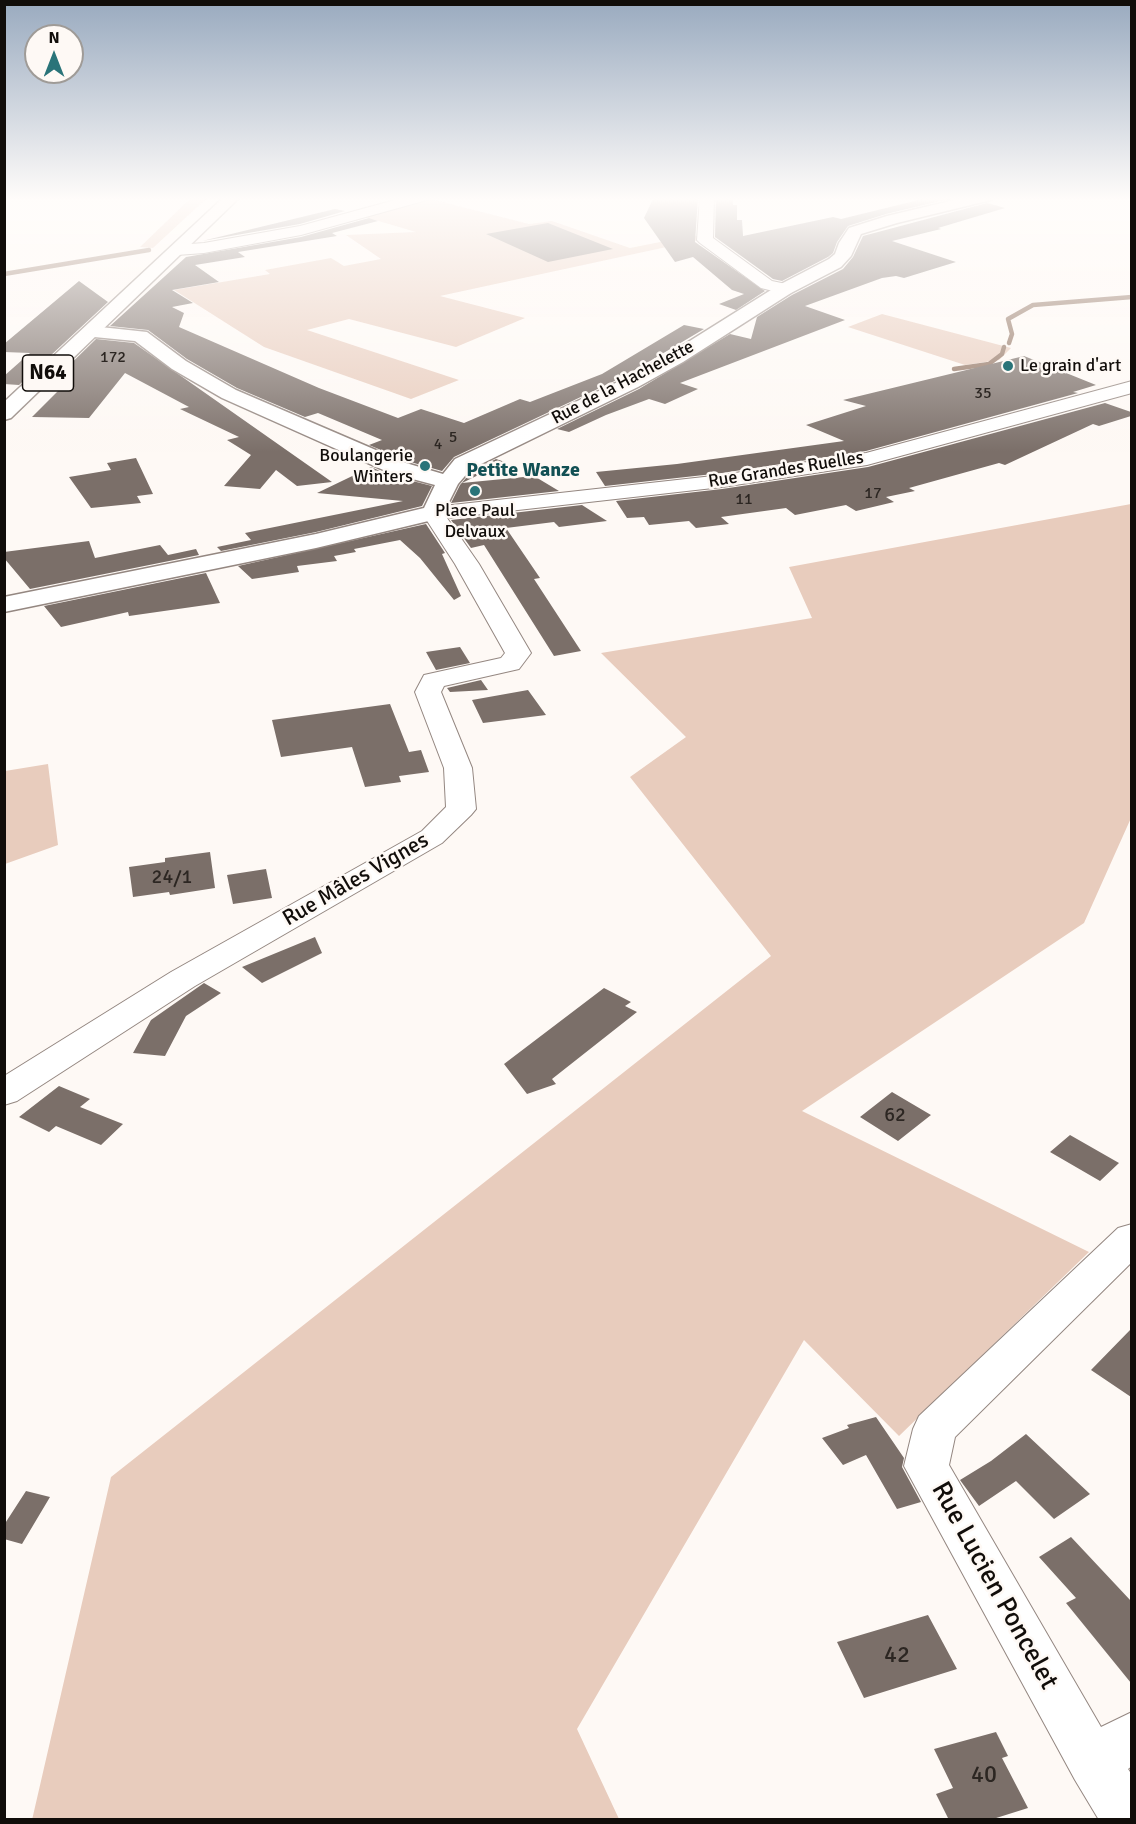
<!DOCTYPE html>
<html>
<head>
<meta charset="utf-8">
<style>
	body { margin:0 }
	#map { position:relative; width:1136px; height:1824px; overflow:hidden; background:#fef9f5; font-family:Signika,sans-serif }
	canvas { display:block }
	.frame { position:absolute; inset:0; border:6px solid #110d0a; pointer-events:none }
	.north { position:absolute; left:24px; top:24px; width:60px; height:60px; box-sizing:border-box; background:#fef9f5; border:2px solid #9f9b97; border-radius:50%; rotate:0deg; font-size:16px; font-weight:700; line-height:24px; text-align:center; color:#110d0a }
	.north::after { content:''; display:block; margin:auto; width:21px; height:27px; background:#2a7479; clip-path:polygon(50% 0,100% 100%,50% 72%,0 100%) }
</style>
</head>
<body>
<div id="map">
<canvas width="1136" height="1824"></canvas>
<div class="frame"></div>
<div class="north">N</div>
</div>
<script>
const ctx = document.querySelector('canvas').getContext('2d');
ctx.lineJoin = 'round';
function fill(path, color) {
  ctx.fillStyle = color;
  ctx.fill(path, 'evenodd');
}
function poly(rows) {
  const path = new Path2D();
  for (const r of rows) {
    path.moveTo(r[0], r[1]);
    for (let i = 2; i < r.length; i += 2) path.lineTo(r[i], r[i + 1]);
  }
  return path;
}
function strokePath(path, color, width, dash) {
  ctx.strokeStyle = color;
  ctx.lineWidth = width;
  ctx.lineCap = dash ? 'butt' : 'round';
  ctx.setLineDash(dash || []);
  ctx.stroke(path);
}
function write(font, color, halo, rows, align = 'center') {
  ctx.font = font + ' Signika,sans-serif';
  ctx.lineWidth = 5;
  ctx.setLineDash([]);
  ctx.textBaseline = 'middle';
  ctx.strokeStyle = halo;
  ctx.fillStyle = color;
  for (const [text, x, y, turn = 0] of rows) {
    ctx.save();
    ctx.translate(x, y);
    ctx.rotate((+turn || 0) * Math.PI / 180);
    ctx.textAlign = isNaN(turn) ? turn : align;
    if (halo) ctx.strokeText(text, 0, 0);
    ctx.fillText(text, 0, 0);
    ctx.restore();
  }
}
fill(poly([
	[192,197,208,197,153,248,140,247],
	[430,199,529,224,552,221,630,248,695,235,699,240,440,296,525,318,456,347,349,319,307,330,459,380,411,399,264,347,174,290,270,274,265,270,331,258,344,266,381,259,346,235,416,232,365,217],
	[882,314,1011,348,999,360,965,365,848,327],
	[1131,504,1131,818,1084,923,802,1111,1089,1252,899,1436,804,1340,577,1729,619,1819,32,1820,111,1477,771,956,630,777,686,737,601,653,812,618,789,567],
	[48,764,58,845,5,864,5,771]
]), '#e8ccbd');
strokePath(poly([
	[4,274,149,250],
	[1009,343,1012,334,1008,319,1033,305,1132,297],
	[954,369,989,364,1002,354,1004,347]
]), '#8e705e', 4.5);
fill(poly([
	[654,197,698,197,695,242,765,291,736,310,719,304,744,294,732,290,693,257,675,262,644,218],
	[716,197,733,197,733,205,737,205,737,220,742,220,743,236,833,217,841,219,931,197,957,197,886,214,848,226,837,242,833,253,828,257,782,281,773,279,715,237],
	[987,203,1005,208,938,228,941,229,892,241,956,262,904,278,896,276,882,278,805,306,845,320,680,383,698,389,665,404,649,399,606,415,569,432,557,429,639,389,730,334,751,339,757,317,792,295,843,269,853,257,863,236],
	[335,209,345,211,300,224,202,241],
	[369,218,378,221,332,233,337,236,238,252,245,257,195,265,219,282,172,290,193,303,172,307,184,313,179,327,319,388,398,418,421,409,464,423,520,399,530,402,602,374,684,325,704,329,623,377,454,457,442,471,407,461,369,445,382,440,318,413,305,417,237,388,187,359,148,330,110,326,186,257,301,237],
	[548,223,613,249,548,262,486,234],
	[79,281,108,302,19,385,4,384,4,376,30,353,4,352,4,344],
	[96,339,134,343,332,482,297,486,276,470,260,489,224,486,251,455,227,440,239,437,180,409,189,407,125,373,89,418,32,417,62,387,47,387],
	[1024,356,1096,385,1073,392,1078,393,866,451,722,473,605,486,596,472,677,464,844,441,806,425,866,406,843,400],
	[1105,403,1131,412,1131,416,1099,426,1093,424,1005,465,999,463,909,488,915,491,886,497,894,502,856,511,846,505,795,515,786,508,721,517,729,524,696,528,689,521,649,525,644,517,627,518,616,501,722,489,868,467],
	[136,458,153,494,137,496,141,503,91,508,69,477,111,470,107,463],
	[496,459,505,462,462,483,534,476,559,491,451,503,460,485,472,471],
	[371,467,389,475,432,486,422,506,316,532,221,551,217,547,251,540,245,533,403,501,317,493],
	[582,505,607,521,559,527,554,522,506,528,540,578,534,579,581,651,554,656,484,545,471,548,451,520],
	[426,524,445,553,442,554,461,596,454,600,420,558,400,540,354,549,356,552,334,556,337,561,297,566,299,572,252,579,238,566],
	[89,541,95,558,160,545,168,555,196,549,199,555,30,589,4,558,4,552],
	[206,573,220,603,129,616,128,612,61,627,44,606],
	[460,647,470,663,436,670,426,652],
	[481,680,488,690,450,692,447,688],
	[528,690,546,715,483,723,472,700],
	[390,704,409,752,421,750,429,772,399,776,401,782,365,787,352,747,281,757,272,720],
	[210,852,215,888,170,895,169,892,133,897,129,867,165,862,165,858],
	[266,869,272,898,233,904,227,875],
	[315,937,322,953,262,983,242,967],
	[204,983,221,993,186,1016,165,1056,133,1053,151,1020],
	[604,988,631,1002,625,1006,637,1012,552,1079,556,1084,527,1094,504,1064],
	[59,1086,90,1099,80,1107,123,1124,101,1145,56,1126,49,1132,19,1117],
	[892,1092,931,1115,898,1141,860,1117],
	[1070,1135,1119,1163,1100,1181,1050,1152],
	[1131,1329,1131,1397,1091,1370],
	[876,1417,904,1458,902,1467,921,1502,897,1509,866,1455,843,1465,822,1438,849,1428,847,1425],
	[1026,1434,1090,1494,1054,1519,1016,1481,979,1506,960,1480,991,1461],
	[26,1491,50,1497,22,1544,4,1539,4,1525],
	[1071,1537,1131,1601,1131,1683,1066,1603,1076,1598,1039,1557],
	[928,1615,957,1669,864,1698,837,1642],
	[996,1732,1008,1756,1002,1758,1028,1808,993,1819,949,1820,936,1794,953,1788,934,1749]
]), '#7b6f69');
const street = poly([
	[406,197,429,197,427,200,301,235,204,253,177,255,169,250,177,245,204,243,300,226,406,197],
	[700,197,714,197,713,238,772,281,791,285,793,289,791,293,785,294,761,288,700,243,697,240,700,197],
	[1132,381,1132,393,867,465,722,487,447,518,479,564,531,653,519,669,444,686,441,692,472,768,476,809,471,815,442,843,195,986,17,1101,4,1105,4,1076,171,972,422,831,446,807,444,768,415,692,424,675,501,658,505,653,455,564,422,513,425,508,722,475,866,453,1132,381],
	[1132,1224,1132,1262,955,1437,949,1465,1101,1727,1132,1712,1132,1766,1128,1769,1132,1775,1132,1820,1099,1820,1075,1780,904,1466,913,1429,919,1416,1118,1228,1132,1224]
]);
const secondary = poly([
	[967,197,993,197,991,200,897,223,861,234,851,256,841,267,791,293,683,362,638,387,471,469,458,484,441,518,316,548,4,612,4,597,316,534,424,508,435,485,390,473,222,398,172,369,135,341,84,336,82,332,84,328,91,326,147,332,186,361,236,390,406,463,443,474,455,459,624,379,669,354,779,285,829,259,835,254,839,243,849,228,887,216,967,197]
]);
const primary = poly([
	[224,197,240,197,11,418,4,420,4,402,224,197]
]);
strokePath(street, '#948781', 2);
strokePath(secondary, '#948781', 3);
strokePath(primary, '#948781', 3);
fill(street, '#fff');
fill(secondary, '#fff');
fill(primary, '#fff');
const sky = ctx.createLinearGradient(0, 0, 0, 452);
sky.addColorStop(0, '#99aabf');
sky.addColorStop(0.44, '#fffcfa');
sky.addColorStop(1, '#fffcfa00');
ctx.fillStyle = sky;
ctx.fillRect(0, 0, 1136, 452);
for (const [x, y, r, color] of [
	[1008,366,6,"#2a7479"],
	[425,466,6,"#2a7479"],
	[475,491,6,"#2a7479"]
]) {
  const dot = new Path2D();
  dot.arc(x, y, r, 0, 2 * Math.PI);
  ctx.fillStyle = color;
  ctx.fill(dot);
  strokePath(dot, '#fef9f5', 2);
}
write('16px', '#2c2622', null, [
	["172",113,358],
	["35",983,394],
	["5",453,438],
	["4",438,445],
	["17",873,494],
	["11",744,500]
]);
write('18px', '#110d0a', '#fef9f5', [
	["Le grain d'art",1020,366],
	["Boulangerie",413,456,"right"],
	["Winters",413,477,"right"],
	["Place Paul",475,511,"center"],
	["Delvaux",475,532,"center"]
], 'left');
write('18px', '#110d0a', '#fef9f5', [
	["Rue de la Hachelette",623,383,-28],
	["Rue Grandes Ruelles",786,470,-9]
]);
write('bold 20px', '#125054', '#fef9f5', [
	["Petite Wanze",523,471]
]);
write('20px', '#2c2622', null, [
	["24/1",172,878],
	["62",895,1116]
]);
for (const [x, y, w] of [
	[48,373,51]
]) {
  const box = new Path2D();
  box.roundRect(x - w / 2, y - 18, w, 36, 4.5);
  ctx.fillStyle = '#fef9f5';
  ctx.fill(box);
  strokePath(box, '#110d0a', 1.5);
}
write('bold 21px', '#110d0a', null, [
	["N64",48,373]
]);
write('22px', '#110d0a', '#fef9f5', [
	["Rue Mâles Vignes",356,880,-30]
]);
write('24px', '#2c2622', null, [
	["42",897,1656],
	["40",984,1776]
]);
write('27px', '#110d0a', '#fef9f5', [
	["Rue Lucien Poncelet",994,1586,61]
]);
</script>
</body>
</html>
